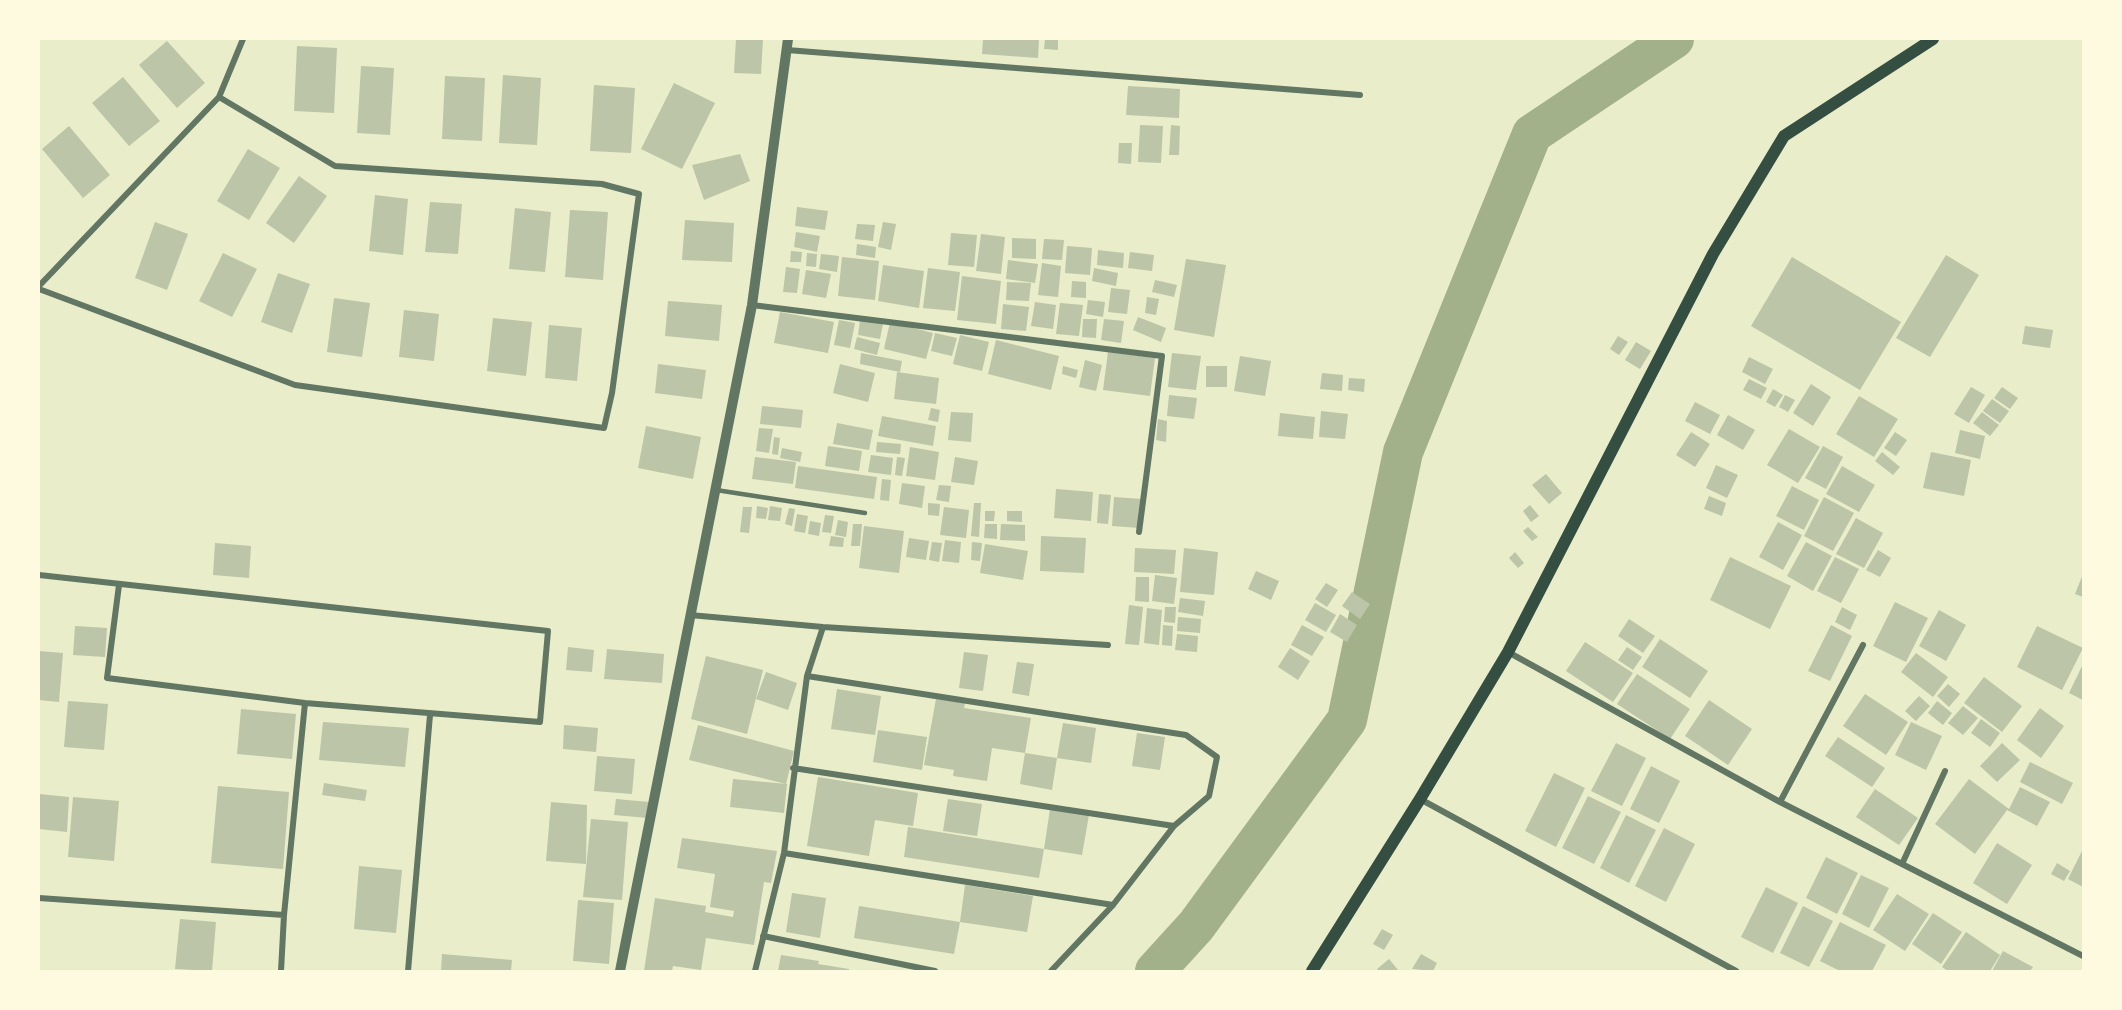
<!DOCTYPE html>
<html>
<head>
<meta charset="utf-8">
<style>
	body { margin:0 }
	#map { position:relative; width:2122px; height:1010px; overflow:hidden; background:#e9edc9; font-family:Jost,sans-serif }
	canvas { display:block }
	.frame { position:absolute; inset:0; border:40px solid #fefae0; pointer-events:none }
</style>
</head>
<body>
<div id="map">
<canvas width="2122" height="1010"></canvas>
<div class="frame"></div>
</div>
<script>
const ctx = document.querySelector('canvas').getContext('2d');
ctx.lineJoin = 'round';
function poly(rows) {
  const path = new Path2D();
  for (const r of rows) {
    path.moveTo(r[0], r[1]);
    for (let i = 2; i < r.length; i += 2) path.lineTo(r[i], r[i + 1]);
  }
  return path;
}
function strokePath(path, color, width, dash) {
  ctx.strokeStyle = color;
  ctx.lineWidth = width;
  ctx.lineCap = dash ? 'butt' : 'round';
  ctx.setLineDash(dash || []);
  ctx.stroke(path);
}
function fill(path, color) {
  ctx.fillStyle = color;
  ctx.fill(path, 'evenodd');
}
strokePath(poly([
	[1155,971,1196,926,1347,720,1403,452,1532,134,1674,39]
]), '#a3b18a', 40);
fill(poly([
	[736,39,763,39,761,74,734,73],
	[983,39,1039,39,1038,58,982,54],
	[1045,39,1058,39,1058,50,1044,49],
	[167,41,205,83,177,108,139,65],
	[297,46,337,48,334,113,294,111],
	[361,66,394,68,390,135,357,133],
	[503,75,541,78,537,145,499,143],
	[445,76,485,78,482,141,442,139],
	[123,77,160,121,129,146,92,103],
	[674,83,715,103,682,169,641,149],
	[594,85,635,88,631,153,590,151],
	[1128,86,1180,89,1179,118,1126,115],
	[1140,125,1163,126,1161,163,1138,162],
	[1171,125,1180,126,1179,155,1169,155],
	[69,126,110,175,83,198,42,149],
	[1119,143,1132,143,1131,164,1118,163],
	[248,149,280,168,249,220,217,201],
	[740,154,750,181,704,200,692,165],
	[299,176,327,196,294,243,266,223],
	[375,195,408,199,403,255,369,251],
	[430,202,462,204,458,254,425,252],
	[797,207,828,211,825,230,795,226],
	[515,208,551,212,545,272,509,269],
	[570,210,608,212,603,280,565,277],
	[685,220,734,223,732,262,682,260],
	[155,222,188,234,167,290,135,278],
	[883,222,896,224,891,250,878,247],
	[857,224,875,225,873,241,855,239],
	[796,232,820,236,817,252,794,247],
	[951,233,977,235,974,267,948,265],
	[981,234,1005,237,1001,274,976,271],
	[1012,238,1036,239,1036,259,1012,258],
	[1044,239,1064,240,1062,260,1042,259],
	[857,244,876,247,875,258,856,255],
	[1067,246,1092,248,1090,275,1065,273],
	[1098,250,1124,253,1123,268,1097,265],
	[791,251,802,252,801,262,790,262],
	[1130,252,1154,255,1152,271,1128,268],
	[223,253,257,269,232,317,199,301],
	[807,253,817,254,816,267,806,266],
	[821,254,839,256,837,272,819,269],
	[1946,255,1979,275,1930,357,1896,338],
	[842,257,879,261,875,300,838,296],
	[1792,257,1901,322,1860,390,1751,326],
	[1186,259,1226,265,1214,337,1174,330],
	[1008,260,1038,264,1035,283,1006,279],
	[1042,263,1061,266,1058,297,1038,295],
	[883,265,924,271,919,308,878,301],
	[786,267,800,269,797,293,783,292],
	[928,268,960,272,955,311,923,308],
	[1094,268,1118,273,1116,286,1092,281],
	[806,270,831,274,826,298,802,294],
	[278,273,310,284,292,333,261,322],
	[962,276,1001,281,996,324,957,320],
	[1155,280,1177,285,1174,297,1152,292],
	[1072,281,1086,282,1086,298,1071,297],
	[1007,282,1031,283,1029,301,1006,300],
	[1111,288,1130,290,1127,314,1108,312],
	[1147,297,1159,299,1156,315,1145,313],
	[334,298,370,303,362,357,327,352],
	[1088,300,1105,302,1103,317,1086,314],
	[668,301,722,305,719,341,665,336],
	[1035,302,1056,305,1053,329,1031,326],
	[1060,303,1083,305,1079,336,1056,334],
	[1003,304,1029,307,1026,331,1001,329],
	[404,310,439,314,434,361,399,357],
	[780,312,834,322,828,353,774,343],
	[1138,317,1166,328,1161,342,1133,330],
	[493,318,532,322,526,376,487,371],
	[1083,319,1097,319,1096,338,1082,337],
	[1104,319,1124,321,1121,343,1101,340],
	[839,320,855,323,850,348,834,345],
	[860,320,883,324,880,339,858,335],
	[890,322,933,333,926,359,884,349],
	[549,325,582,328,577,381,545,378],
	[2025,326,2053,330,2050,348,2022,344],
	[935,333,957,338,952,356,931,351],
	[960,335,989,342,982,371,953,364],
	[1618,336,1628,342,1619,355,1610,349],
	[857,337,880,343,877,355,854,349],
	[996,340,1059,356,1051,390,988,374],
	[1636,342,1651,351,1640,369,1625,360],
	[1108,352,1155,358,1150,396,1103,390],
	[861,353,902,361,900,372,860,364],
	[1172,353,1201,356,1196,390,1168,387],
	[1240,356,1271,361,1265,396,1234,391],
	[1749,357,1773,369,1765,384,1742,372],
	[1085,360,1102,365,1096,391,1079,387],
	[658,364,706,370,702,399,655,393],
	[840,364,875,373,868,402,833,393],
	[1063,366,1078,370,1076,378,1062,374],
	[1206,366,1227,366,1227,387,1206,387],
	[897,372,939,378,936,404,894,399],
	[1322,373,1343,375,1342,391,1320,389],
	[1349,378,1365,379,1364,392,1348,390],
	[1749,379,1767,388,1761,399,1743,390],
	[1811,384,1831,397,1813,426,1793,413],
	[1971,387,1985,395,1969,423,1954,414],
	[2002,387,2018,398,2010,409,1994,398],
	[1773,389,1783,395,1775,407,1766,402],
	[1169,395,1197,398,1194,419,1167,416],
	[1785,395,1795,400,1788,412,1779,407],
	[1859,396,1898,419,1874,457,1836,434],
	[1992,399,2009,411,2000,423,1983,411],
	[1695,402,1720,415,1710,434,1685,421],
	[762,406,803,410,801,428,760,424],
	[931,408,940,410,938,422,928,420],
	[1321,411,1348,414,1345,439,1319,437],
	[951,412,973,413,971,442,948,440],
	[1982,412,1999,425,1990,436,1973,423],
	[1280,413,1315,417,1313,439,1278,436],
	[1728,415,1755,430,1743,450,1717,435],
	[882,416,936,426,933,446,878,436],
	[1158,419,1167,421,1166,442,1156,440],
	[837,423,873,430,869,450,833,444],
	[646,426,701,437,693,479,638,468],
	[759,428,773,429,769,453,756,451],
	[1789,429,1820,447,1798,483,1767,465],
	[1960,430,1985,436,1980,459,1955,453],
	[1691,432,1710,444,1695,467,1676,455],
	[1895,432,1907,440,1896,456,1884,448],
	[774,437,780,438,778,455,772,454],
	[877,442,901,444,900,454,876,452],
	[828,446,862,451,859,471,825,466],
	[1823,446,1843,457,1826,489,1805,478],
	[910,447,939,452,935,480,906,476],
	[782,448,802,452,800,462,780,458],
	[1882,452,1900,467,1893,475,1875,461],
	[1931,452,1971,460,1964,496,1923,488],
	[871,455,893,458,891,475,868,472],
	[755,457,796,462,793,484,752,479],
	[897,457,905,458,902,476,895,475],
	[955,457,978,461,974,485,951,482],
	[1716,465,1738,475,1727,498,1706,488],
	[798,466,877,477,874,499,795,488],
	[1842,466,1875,485,1859,512,1826,494],
	[1546,474,1562,493,1549,504,1532,485],
	[882,479,891,480,889,501,880,500],
	[902,483,925,486,922,508,899,504],
	[939,485,951,486,949,502,936,500],
	[1792,486,1819,500,1804,530,1776,516],
	[1056,489,1093,492,1091,521,1054,518],
	[1099,494,1111,495,1108,524,1097,523],
	[1709,496,1726,503,1722,516,1704,509],
	[1114,497,1142,499,1140,528,1112,526],
	[1824,497,1854,513,1833,551,1804,536],
	[928,503,940,504,939,516,928,515],
	[974,503,981,503,979,537,971,536],
	[1530,505,1539,516,1531,522,1523,511],
	[757,506,768,508,766,519,756,518],
	[770,506,782,508,780,521,768,520],
	[743,507,752,507,749,533,740,532],
	[944,507,969,510,966,538,940,535],
	[789,508,795,509,792,526,785,524],
	[985,511,995,511,994,521,985,521],
	[1007,511,1022,511,1022,522,1007,521],
	[797,514,808,516,805,533,794,531],
	[825,515,834,516,831,533,822,532],
	[1856,518,1883,533,1864,568,1836,554],
	[838,520,848,522,846,537,835,535],
	[810,521,821,523,819,536,808,534],
	[1778,522,1802,535,1783,570,1759,557],
	[853,524,862,524,860,546,851,546],
	[985,524,997,524,997,539,984,538],
	[1001,524,1025,525,1025,541,1000,540],
	[864,526,904,531,899,573,859,568],
	[1528,527,1538,537,1532,541,1523,531],
	[831,536,844,538,843,547,829,546],
	[1041,536,1086,538,1084,573,1040,571],
	[909,538,929,541,926,560,906,557],
	[945,540,961,542,959,563,942,561],
	[932,542,942,543,939,562,929,560],
	[972,542,982,543,980,561,971,560],
	[1806,542,1832,556,1813,591,1787,576],
	[215,543,251,546,249,578,213,575],
	[985,544,1028,551,1023,580,980,573],
	[1135,548,1176,550,1174,574,1134,572],
	[1184,548,1218,552,1214,595,1180,592],
	[1878,550,1891,558,1880,577,1866,570],
	[1515,552,1524,563,1518,568,1509,558],
	[1730,557,1791,586,1770,629,1710,600],
	[1835,557,1859,569,1841,603,1817,591],
	[1256,571,1279,581,1271,600,1248,589],
	[2083,574,2083,597,2075,594],
	[1155,575,1177,578,1174,604,1152,601],
	[1136,577,1149,577,1149,602,1135,601],
	[1326,583,1338,590,1327,607,1315,599],
	[1352,592,1370,604,1360,619,1342,606],
	[1180,598,1205,601,1203,616,1178,612],
	[1895,602,1928,618,1906,662,1873,646],
	[1315,603,1336,615,1326,632,1305,620],
	[1129,605,1143,607,1139,645,1125,644],
	[1165,607,1176,607,1175,623,1164,622],
	[1842,607,1857,615,1850,630,1835,622],
	[1147,608,1162,610,1159,645,1144,643],
	[1939,610,1966,625,1946,661,1919,646],
	[1340,614,1357,625,1347,642,1330,632],
	[1178,617,1201,619,1200,633,1177,631],
	[1629,619,1655,636,1643,653,1618,636],
	[1163,625,1173,626,1172,646,1162,645],
	[1302,625,1324,637,1312,656,1291,645],
	[1831,625,1852,636,1830,681,1808,671],
	[75,626,107,628,105,657,73,655],
	[2037,626,2083,648,2062,690,2017,667],
	[1177,634,1198,636,1197,652,1175,650],
	[1660,639,1708,671,1690,698,1642,667],
	[1585,642,1633,673,1613,702,1566,671],
	[568,647,594,650,592,672,566,670],
	[1627,647,1642,657,1633,670,1618,660],
	[1290,648,1310,661,1298,680,1278,667],
	[607,649,664,654,662,683,604,679],
	[39,651,63,653,59,702,39,700],
	[964,652,988,655,983,691,959,688],
	[1916,653,1948,677,1933,697,1901,672],
	[706,656,763,670,747,734,691,719],
	[1017,662,1034,664,1029,696,1012,693],
	[2083,664,2083,700,2069,693],
	[766,672,797,683,788,710,756,699],
	[1637,674,1690,709,1670,739,1617,704],
	[1984,677,2022,706,2002,732,1964,703],
	[1948,684,1960,694,1949,707,1937,696],
	[837,689,881,696,875,735,831,729],
	[1865,694,1908,722,1886,755,1843,726],
	[1919,696,1930,706,1916,721,1905,711],
	[936,699,965,703,964,708,1031,718,1025,753,992,748,987,781,953,776,954,770,924,765],
	[1709,700,1752,729,1728,765,1685,736],
	[68,701,108,704,104,750,64,747],
	[1937,701,1952,713,1943,725,1928,713],
	[1963,706,1978,718,1963,735,1948,723],
	[2040,708,2064,726,2041,758,2017,740],
	[241,709,296,714,292,759,237,754],
	[1981,719,2000,733,1990,747,1971,733],
	[323,722,409,728,405,767,319,760],
	[1911,722,1942,736,1926,770,1895,755],
	[1063,723,1096,728,1091,763,1057,758],
	[564,725,598,728,596,752,563,749],
	[698,725,794,751,786,784,689,760],
	[878,730,927,737,922,770,873,762],
	[1137,733,1165,737,1160,770,1132,766],
	[1838,737,1885,768,1872,787,1825,756],
	[1616,743,1646,758,1622,806,1591,791],
	[2002,743,2020,760,1997,782,1980,766],
	[1025,753,1057,758,1052,790,1020,784],
	[597,756,635,759,632,794,594,791],
	[2030,762,2073,783,2062,804,2020,782],
	[1651,766,1680,781,1659,823,1630,809],
	[1554,773,1585,788,1556,847,1525,831],
	[818,777,918,793,913,826,875,820,869,856,807,846],
	[733,779,787,784,784,813,730,807],
	[1969,779,2009,809,2020,787,2050,802,2037,826,2007,810,1975,854,1935,824],
	[324,783,367,790,365,801,322,795],
	[218,786,289,792,283,869,211,863],
	[1875,789,1918,818,1899,845,1856,817],
	[39,794,69,797,67,832,39,829],
	[1588,796,1621,812,1594,864,1562,848],
	[73,797,119,801,114,861,68,857],
	[616,799,649,802,648,818,614,815],
	[948,799,982,804,977,836,943,831],
	[551,802,587,805,586,864,546,861],
	[1050,809,1089,815,1082,855,1044,849],
	[1626,815,1656,830,1629,883,1600,868],
	[591,819,628,822,622,900,583,897],
	[908,827,1044,849,1039,878,904,857],
	[1664,828,1695,844,1666,902,1635,886],
	[682,838,777,851,771,883,764,882,754,945,706,938,701,970,673,966,672,971,644,971,655,898,706,906,705,912,733,917,734,911,710,907,715,874,677,868],
	[1997,843,2032,865,2007,904,1973,883],
	[2083,849,2083,887,2068,879],
	[1826,857,1858,873,1837,914,1806,898],
	[2057,863,2070,871,2064,881,2051,874],
	[359,866,402,870,396,933,354,929],
	[1861,875,1889,888,1869,928,1842,914],
	[965,885,1033,896,1027,932,960,922],
	[1766,887,1798,903,1773,953,1741,937],
	[792,893,826,898,820,938,786,932],
	[1897,894,1929,914,1905,951,1873,930],
	[578,900,614,903,609,964,573,961],
	[859,906,960,922,954,954,854,938],
	[1803,906,1833,921,1809,967,1780,953],
	[1933,913,1962,932,1941,964,1912,944],
	[180,919,216,922,212,971,175,969],
	[1840,922,1886,945,1872,971,1840,971,1820,961],
	[1382,929,1393,935,1384,950,1373,944],
	[1966,932,2000,955,1990,971,1948,971,1942,967],
	[2003,951,2033,967,2030,971,1992,971],
	[442,954,512,960,511,971,441,971],
	[1421,954,1437,963,1433,971,1412,969],
	[781,955,819,961,818,964,849,969,849,971,778,971],
	[1389,959,1398,970,1379,971,1377,969]
]), '#bcc5a7');
strokePath(poly([
	[716,490,865,513]
]), '#617663', 4.5);
strokePath(poly([
	[787,50,1360,95],
	[39,286,219,97,243,39],
	[39,289,295,385,604,428,612,393,639,194,602,184,335,166,219,97],
	[752,305,1162,356,1139,532],
	[39,575,548,631,540,722,305,703,107,678,119,585],
	[690,615,823,627,1108,645],
	[1508,652,1780,802,2083,956],
	[807,676,823,627],
	[793,768,1174,826],
	[1420,799,1736,971],
	[1780,802,1863,645],
	[784,853,1113,905],
	[1902,864,1945,771],
	[39,898,284,915],
	[763,936,935,971],
	[281,971,284,915,305,703],
	[408,971,430,715],
	[755,971,784,853,807,676,1186,735,1217,757,1209,796,1174,826,1113,905,1051,971]
]), '#617663', 6);
strokePath(poly([
	[620,971,752,305,788,39]
]), '#617663', 10);
strokePath(poly([
	[1312,971,1420,799,1508,652,1713,254,1784,136,1933,39]
]), '#344e41', 12);
</script>
</body>
</html>
